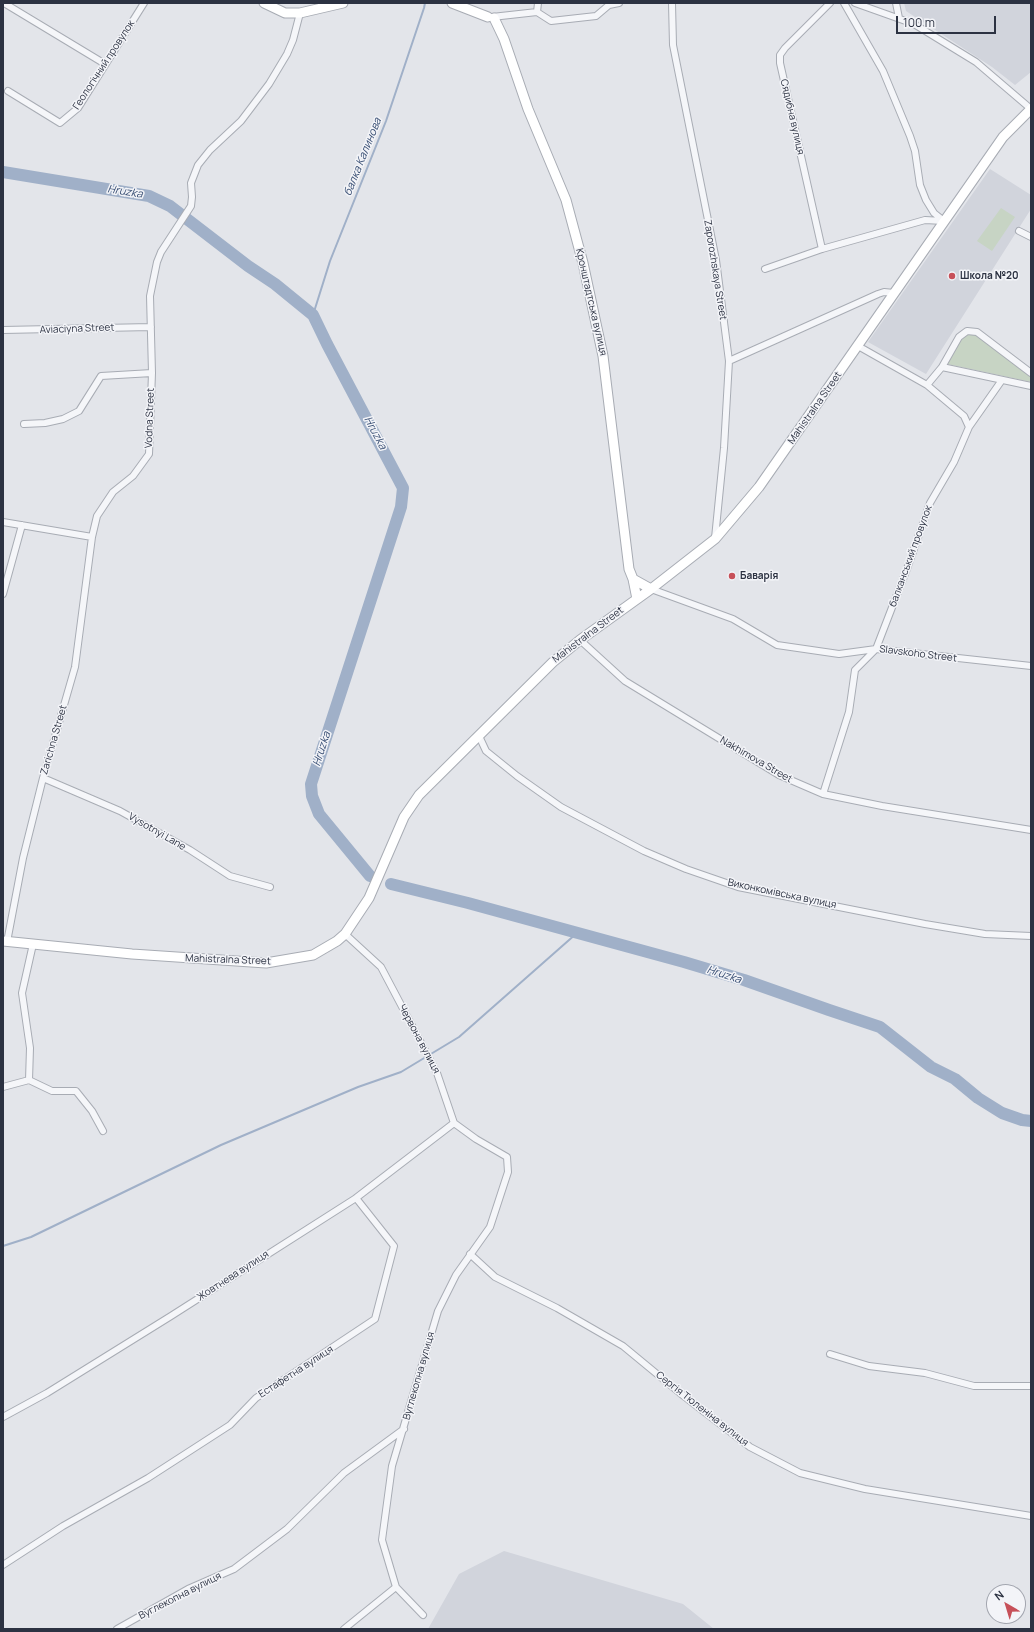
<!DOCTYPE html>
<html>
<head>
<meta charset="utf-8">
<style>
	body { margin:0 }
	#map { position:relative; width:1034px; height:1632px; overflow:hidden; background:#e3e5ea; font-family:Manrope,sans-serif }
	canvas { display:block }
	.frame { position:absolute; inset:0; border:4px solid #2c3242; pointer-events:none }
	.north { position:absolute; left:986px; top:1584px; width:40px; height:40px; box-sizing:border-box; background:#f3f4f8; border:1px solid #a3a6af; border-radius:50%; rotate:322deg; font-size:11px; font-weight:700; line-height:16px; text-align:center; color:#2c3242 }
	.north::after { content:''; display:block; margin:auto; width:14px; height:18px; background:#c75059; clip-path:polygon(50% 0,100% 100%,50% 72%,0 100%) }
	.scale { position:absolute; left:896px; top:16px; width:100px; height:18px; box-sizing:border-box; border:2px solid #2c3242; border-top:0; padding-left:5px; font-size:12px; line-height:14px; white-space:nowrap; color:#2c3242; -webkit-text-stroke:3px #f3f4f8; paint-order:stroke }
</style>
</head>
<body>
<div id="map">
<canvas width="1034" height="1632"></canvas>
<div class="frame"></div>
<div class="north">N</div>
<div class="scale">100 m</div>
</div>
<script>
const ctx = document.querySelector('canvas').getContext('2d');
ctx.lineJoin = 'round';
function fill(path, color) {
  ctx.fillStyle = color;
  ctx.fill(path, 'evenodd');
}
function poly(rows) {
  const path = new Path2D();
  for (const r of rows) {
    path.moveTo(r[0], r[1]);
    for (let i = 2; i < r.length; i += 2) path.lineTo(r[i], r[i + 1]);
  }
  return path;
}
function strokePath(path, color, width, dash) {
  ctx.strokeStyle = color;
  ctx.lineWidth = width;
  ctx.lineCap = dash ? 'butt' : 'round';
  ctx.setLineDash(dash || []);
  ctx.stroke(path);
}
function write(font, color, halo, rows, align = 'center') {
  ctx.font = font + ' Manrope,sans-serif';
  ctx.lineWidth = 3;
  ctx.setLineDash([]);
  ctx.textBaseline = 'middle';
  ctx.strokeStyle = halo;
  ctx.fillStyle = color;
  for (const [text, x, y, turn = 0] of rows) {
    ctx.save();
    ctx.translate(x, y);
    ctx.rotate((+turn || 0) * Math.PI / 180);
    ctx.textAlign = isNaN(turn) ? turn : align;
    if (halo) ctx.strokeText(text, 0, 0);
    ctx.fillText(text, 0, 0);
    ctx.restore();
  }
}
fill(poly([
	[904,3,1031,3,1031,72,1015,85,992,67,906,11],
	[990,169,1031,195,1031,209,926,374,868,342],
	[504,1551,683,1604,714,1629,428,1629,459,1574]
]), '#d1d4dc');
fill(poly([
	[1001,208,1015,217,992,251,977,241],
	[975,334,1030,375,1031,382,947,364,960,341,967,335]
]), '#c7d4c4');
strokePath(poly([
	[313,315,330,261,386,121,424,8,425,3],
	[3,1246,31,1237,221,1145,358,1087,401,1072,459,1037,577,933]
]), '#a0b0c8', 2);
strokePath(poly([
	[3,172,149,196,170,206,248,266,275,284,313,315,327,344,403,488,401,507,311,784,312,796,319,814,370,876],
	[391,884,468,903,684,962,744,980,829,1010,880,1027,931,1067,955,1079,978,1098,1002,1113,1022,1120,1031,1121]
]), '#a0b0c8', 12);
const street = poly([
	[4,3,105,64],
	[672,3,673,45,716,260,729,361,724,448,715,538],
	[844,3,883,71,910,136,915,151,920,185,926,200,934,213,944,221],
	[855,3,914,24,976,62,1031,109],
	[896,3,899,18],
	[537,12,538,3],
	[492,17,537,12,551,21,596,16,609,5,619,3],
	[8,91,60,123,78,108,144,3],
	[1019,231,1031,237],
	[822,249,780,63,780,55,785,48,830,3],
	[765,269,822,249,925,220,943,221],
	[3,330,151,327],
	[729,361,878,294,884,292,894,293],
	[942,367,959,337,967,331,977,332,1031,373],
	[927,385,942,367,1031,386],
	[24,424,45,423,63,419,79,411,101,376,152,373],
	[969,427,1002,380],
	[3,522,92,537],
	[651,589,733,619,777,645,839,654,876,649,1031,666],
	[3,594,22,525],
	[580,640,625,681,779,775,823,794,882,806,1031,830],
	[479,736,486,751,517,776,561,807,644,851,686,869,738,887,925,924,985,934,1031,936],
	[43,778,120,811,190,850,230,876,270,887],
	[823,794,849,712,855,670,876,649,908,566,930,503,954,462,969,427,964,416,927,385,858,346],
	[345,934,381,967,437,1073,454,1123,476,1139,507,1157,508,1172,490,1227,456,1275,438,1311,392,1466,382,1540,396,1587,423,1615],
	[7,942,23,858,43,778,75,667,92,537,97,516,113,492,133,476,149,454,152,373,150,296,157,262,161,252,191,206,192,197,191,183,198,165,210,150,241,121,269,84,287,54,293,40,300,13],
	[29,1080,30,1048,22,993,33,944],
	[3,1087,29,1080,52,1091,76,1091,92,1111,103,1131],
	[470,1254,495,1277,557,1308,623,1346,680,1393,750,1447,800,1473,865,1489,1031,1516],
	[830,1354,869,1366,925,1373,974,1386,1031,1386],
	[3,1417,47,1393,171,1316,356,1198,454,1123],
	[3,1565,63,1526,148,1478,230,1425,256,1398,375,1319,394,1246,356,1198],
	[117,1629,188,1589,234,1569,287,1529,344,1473,404,1429],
	[344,1629,396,1587]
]);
const secondary = poly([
	[264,3,285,13,300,13,343,3],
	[452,3,488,17],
	[494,18,504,39,528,109,566,200,583,263,603,356,629,569,633,579,637,599],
	[633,579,651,589],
	[3,941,132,954,266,963,313,955,337,941,345,934,369,898,404,817,419,795,553,662,580,640,651,589,715,539,759,487,1003,137,1031,109]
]);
strokePath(street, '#a8acb4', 8);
strokePath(secondary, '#a8acb4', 11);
strokePath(street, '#f5f6f9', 6);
strokePath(secondary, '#fff', 9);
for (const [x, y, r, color] of [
	[952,276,4,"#c75059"],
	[732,576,4,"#c75059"]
]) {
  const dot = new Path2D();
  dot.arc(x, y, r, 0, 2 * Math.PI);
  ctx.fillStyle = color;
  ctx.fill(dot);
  strokePath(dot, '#f3f4f8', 1.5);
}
write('10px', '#2c3242', '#f3f4f8', [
	["Геологічний провулок",104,65,-57],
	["Сядибна вулиця",792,117,77],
	["Zaporozhskaya Street",715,270,81],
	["Кронштадтська вулиця",591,302,77],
	["Aviaciyna Street",77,329,-2],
	["Mahistralna Street",815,408,-55],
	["Vodna Street",150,418,-88],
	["балканський провулок",911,556,-70],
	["Mahistralna Street",588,635,-37],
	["Slavskoho Street",918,654,7],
	["Zarichna Street",54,740,-74],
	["Nakhimova Street",756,760,30],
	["Vysotnyi Lane",157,832,30],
	["Виконкомівська вулиця",782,894,12],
	["Mahistralna Street",228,960,2],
	["Червона вулиця",419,1039,62],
	["Жовтнева вулиця",233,1276,-33],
	["Естафетна вулиця",296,1372,-33],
	["Вуглекопна вулиця",419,1376,-74],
	["Сергія Тюленіна вулиця",702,1409,38],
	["Вуглекопна вулиця",180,1596,-27]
]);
write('bold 10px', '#2c3242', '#f3f4f8', [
	["Школа №20",960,276],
	["Баварія",740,576]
], 'left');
write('italic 11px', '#384e73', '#f3f4f8', [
	["балка Калинова",363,157,-68],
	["Hruzka",125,192,9],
	["Hruzka",375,433,62],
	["Hruzka",322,749,-72],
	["Hruzka",724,975,18]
]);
</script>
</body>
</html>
